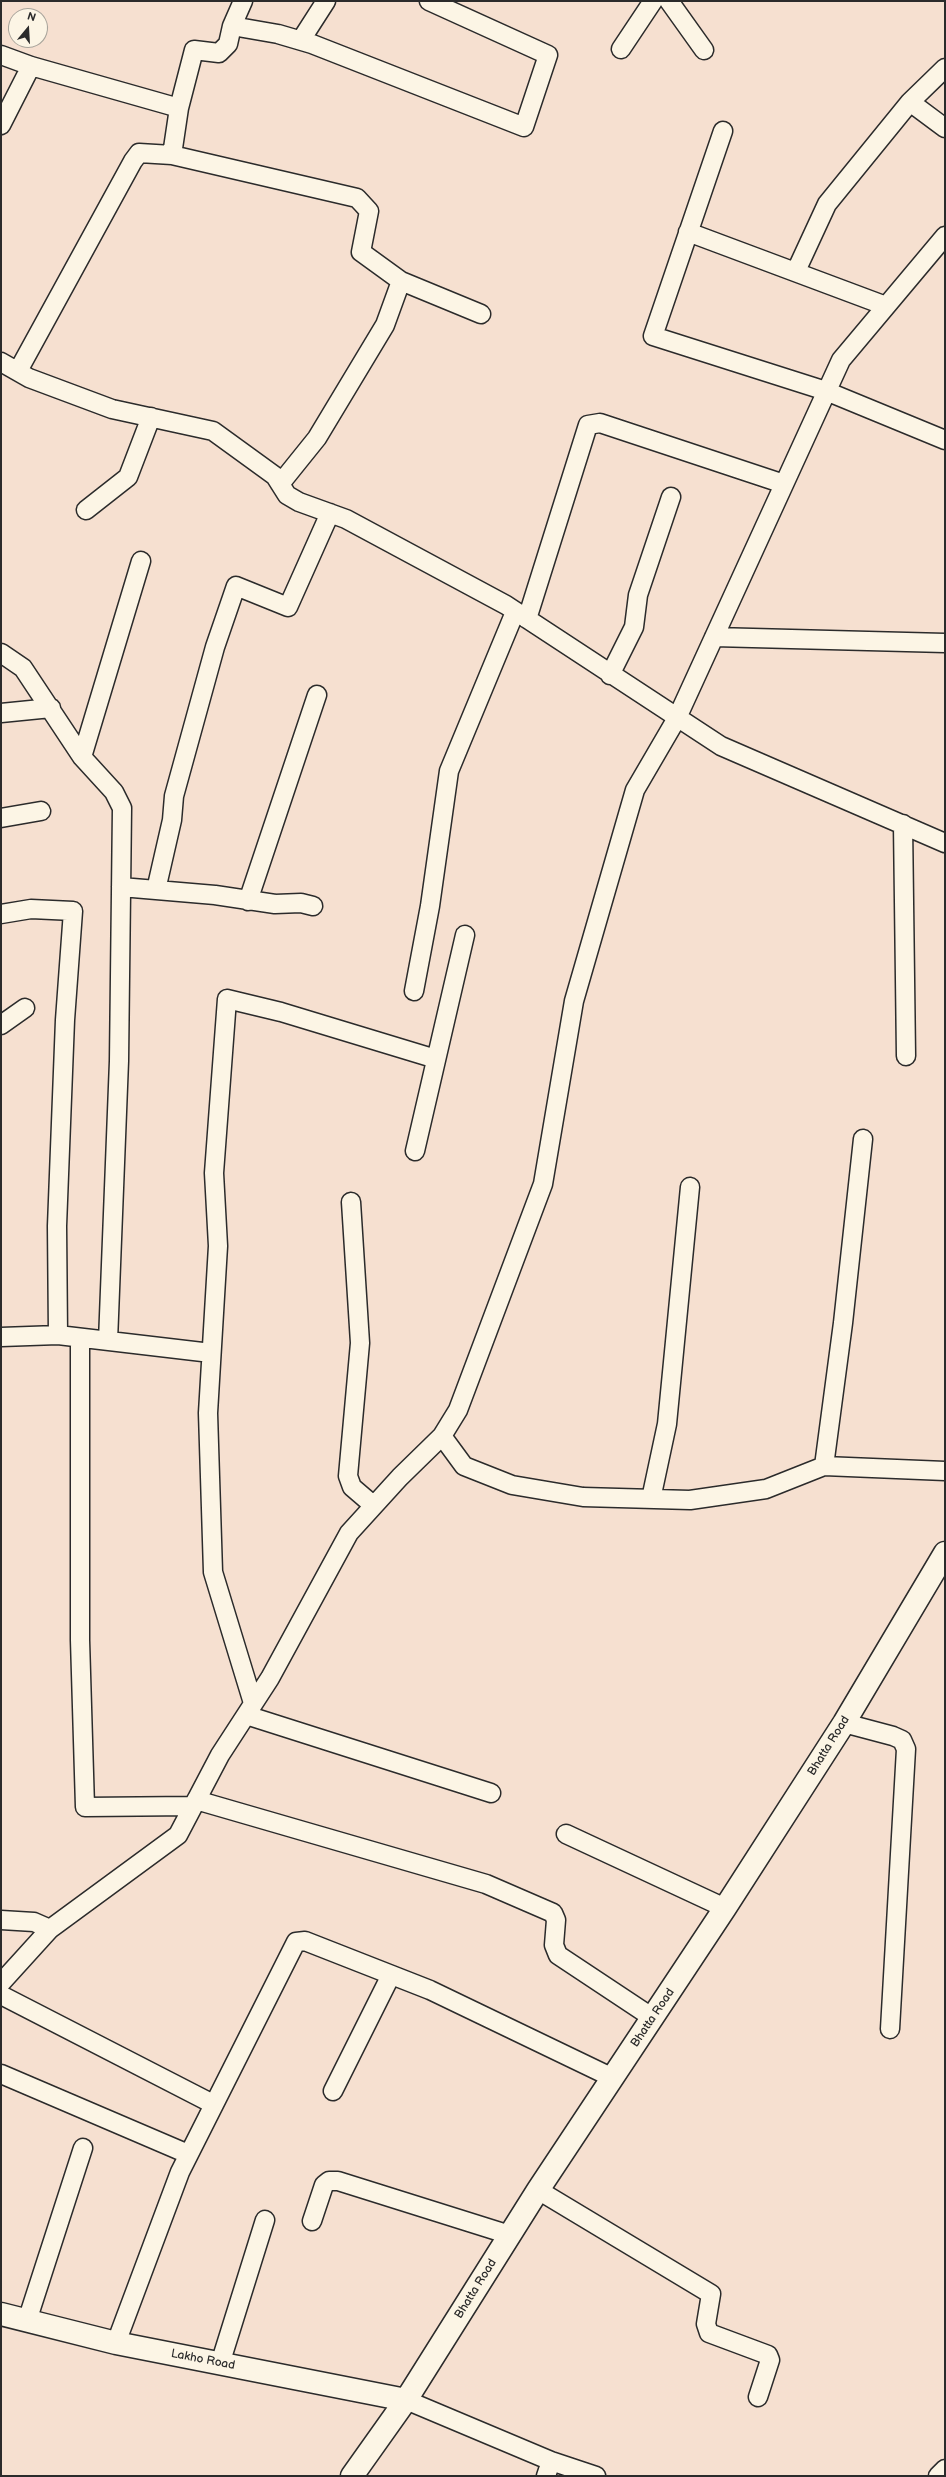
<!DOCTYPE html>
<html>
<head>
<meta charset="utf-8">
<style>
	body { margin:0 }
	#map { position:relative; width:946px; height:2477px; overflow:hidden; background:#f6e0d0; font-family:"Balsamiq Sans",sans-serif }
	canvas { display:block }
	.frame { position:absolute; inset:0; border:2px solid #2b2b2b; pointer-events:none }
	.north { position:absolute; left:8px; top:8px; width:40px; height:40px; box-sizing:border-box; background:#fcf5e5; border:1px solid #a8a49b; border-radius:50%; rotate:18deg; font-size:11px; font-weight:700; line-height:16px; text-align:center; color:#2b2b2b }
	.north::after { content:''; display:block; margin:auto; width:14px; height:18px; background:#2b2b2b; clip-path:polygon(50% 0,100% 100%,50% 72%,0 100%) }
</style>
</head>
<body>
<div id="map">
<canvas width="946" height="2477"></canvas>
<div class="frame"></div>
<div class="north">N</div>
</div>
<script>
const ctx = document.querySelector('canvas').getContext('2d');
ctx.lineJoin = 'round';
function poly(rows) {
  const path = new Path2D();
  for (const r of rows) {
    path.moveTo(r[0], r[1]);
    for (let i = 2; i < r.length; i += 2) path.lineTo(r[i], r[i + 1]);
  }
  return path;
}
function strokePath(path, color, width, dash) {
  ctx.strokeStyle = color;
  ctx.lineWidth = width;
  ctx.lineCap = dash ? 'butt' : 'round';
  ctx.setLineDash(dash || []);
  ctx.stroke(path);
}
function write(font, color, halo, rows, align = 'center') {
  ctx.font = font + ' "Balsamiq Sans",sans-serif';
  ctx.lineWidth = 4;
  ctx.setLineDash([]);
  ctx.textBaseline = 'middle';
  ctx.strokeStyle = halo;
  ctx.fillStyle = color;
  for (const [text, x, y, turn = 0] of rows) {
    ctx.save();
    ctx.translate(x, y);
    ctx.rotate((+turn || 0) * Math.PI / 180);
    ctx.textAlign = isNaN(turn) ? turn : align;
    if (halo) ctx.strokeText(text, 0, 0);
    ctx.fillText(text, 0, 0);
    ctx.restore();
  }
}
const street = poly([
	[669,1,704,50],
	[232,26,243,1],
	[301,40,326,1],
	[621,49,653,1],
	[1,55,31,66,179,108],
	[910,102,945,128],
	[1,125,31,66],
	[723,131,653,336,826,391,945,440],
	[172,155,179,108,194,50,219,53,228,44,232,26,278,34,312,44,524,127,548,55,429,1],
	[688,232,886,306],
	[796,271,827,204,910,102,945,68],
	[1,362,29,378,112,409,213,431,275,476,287,495,299,502,346,519,506,605,721,746,945,843],
	[18,371,133,161,139,153,172,155,357,198,369,211,361,252,401,281,481,314],
	[280,484,317,438,385,325,401,281],
	[86,510,128,477,151,417],
	[527,619,588,425,600,423,784,484],
	[714,637,945,643],
	[1,653,23,668,82,757,114,792,122,808,119,1061,108,1341],
	[610,675,634,627,638,595,671,497],
	[1,713,51,708],
	[82,757,141,561],
	[1,818,41,811],
	[903,824,906,1056],
	[121,887,215,895,275,904,301,903,313,906],
	[156,890,172,820,174,796,215,647,236,586,288,607,330,513],
	[248,901,317,695],
	[1,914,31,909,73,911,65,1020,57,1226,58,1335],
	[414,991,430,906,449,771,515,612],
	[1,1025,25,1008],
	[415,1151,465,935],
	[351,1202,360,1343,348,1476,352,1487,373,1505],
	[1,1337,58,1335,211,1353],
	[80,1338,80,1640,85,1807,193,1806],
	[442,1436,464,1466,512,1485,583,1497,690,1500,766,1489,824,1466,945,1471],
	[824,1466,843,1323,863,1139],
	[651,1499,667,1424,690,1187],
	[253,1703,213,1572,208,1413,218,1246,214,1173,227,999,281,1012,436,1059],
	[246,1715,491,1793],
	[844,1723,893,1736,902,1740,906,1749,890,2029],
	[196,1800,486,1884,553,1913,556,1920,554,1945,558,1955,653,2018],
	[566,1834,725,1908],
	[1,1920,34,1922,50,1929],
	[1,1983,50,1929,178,1835,220,1755,270,1678,349,1533,400,1477,442,1436,458,1410,543,1184,574,1001,635,790,677,718,841,360,945,236],
	[1,1995,213,2104],
	[1,2074,188,2154],
	[333,2091,391,1975],
	[538,2190,711,2294,706,2324,709,2333,768,2355,770,2360,758,2397],
	[312,2221,324,2185,329,2181,338,2181,510,2235],
	[27,2321,83,2148],
	[116,2343,180,2172,296,1942,305,1941,430,1990,613,2078],
	[220,2364,265,2220],
	[406,2400,551,2461,596,2476],
	[546,2476,551,2461],
	[938,2476,945,2469]
]);
const secondary = poly([
	[1,2314,116,2343,406,2400],
	[352,2476,406,2400,538,2190,725,1908,844,1723,945,1553]
]);
strokePath(street, '#2b2b2b', 21);
strokePath(secondary, '#2b2b2b', 25);
strokePath(street, '#fcf5e5', 18);
strokePath(secondary, '#fcf5e5', 22);
write('12px', '#2b2b2b', '#fcf5e5', [
	["Bhatta Road",829,1746,-58],
	["Bhatta Road",653,2018,-56],
	["Bhatta Road",476,2289,-58],
	["Lakho Road",203,2360,11]
]);
</script>
</body>
</html>
